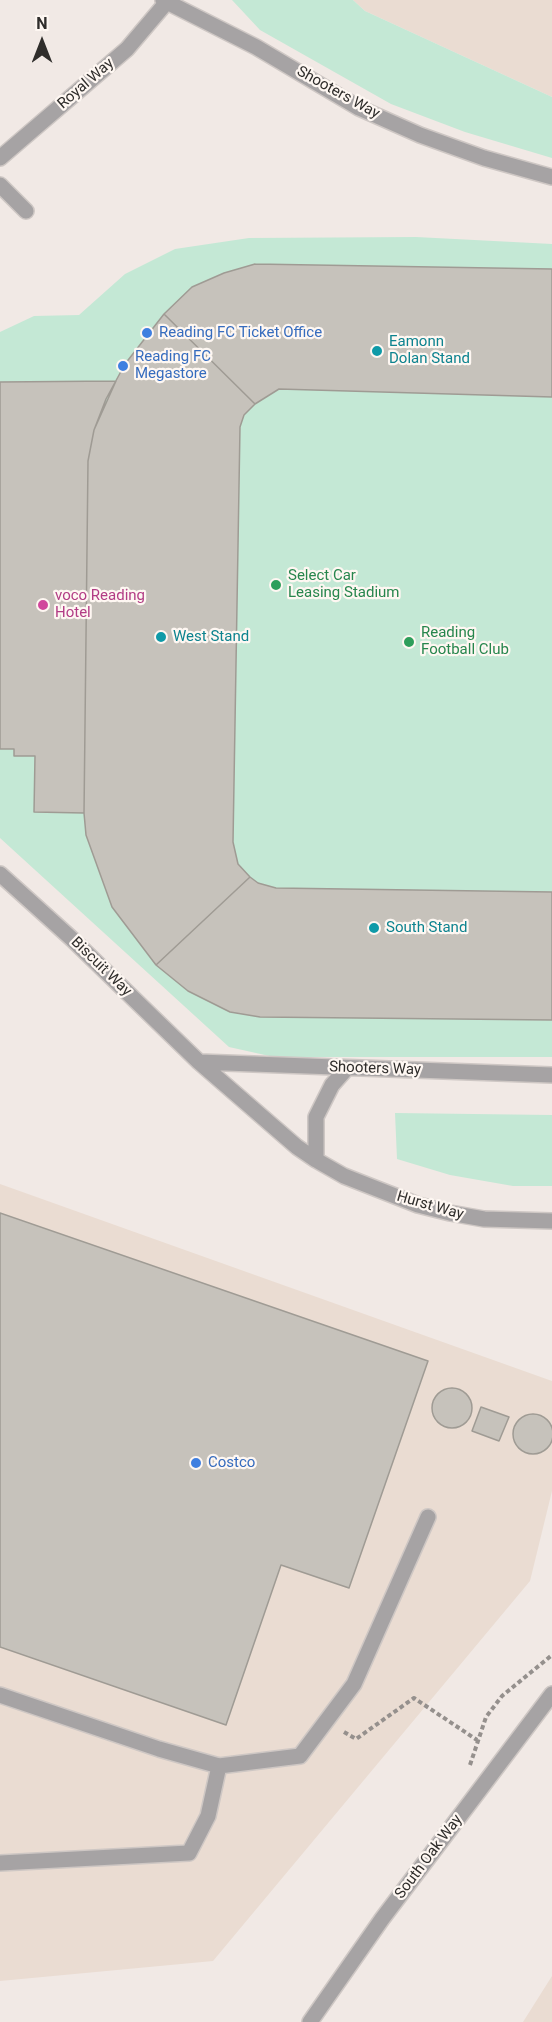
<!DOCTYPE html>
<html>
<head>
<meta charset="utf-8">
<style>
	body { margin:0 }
	#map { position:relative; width:552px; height:2022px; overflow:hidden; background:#f1e9e5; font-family:Roboto,sans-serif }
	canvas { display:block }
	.north { position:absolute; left:12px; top:12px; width:60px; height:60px; -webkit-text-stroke:4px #fef7f2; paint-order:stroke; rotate:0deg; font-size:16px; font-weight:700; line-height:24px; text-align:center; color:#2f2d2b }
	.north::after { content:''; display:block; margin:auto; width:21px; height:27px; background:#2f2d2b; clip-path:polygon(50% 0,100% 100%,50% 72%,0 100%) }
</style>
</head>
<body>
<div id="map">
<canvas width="552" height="2022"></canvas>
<div class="north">N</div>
</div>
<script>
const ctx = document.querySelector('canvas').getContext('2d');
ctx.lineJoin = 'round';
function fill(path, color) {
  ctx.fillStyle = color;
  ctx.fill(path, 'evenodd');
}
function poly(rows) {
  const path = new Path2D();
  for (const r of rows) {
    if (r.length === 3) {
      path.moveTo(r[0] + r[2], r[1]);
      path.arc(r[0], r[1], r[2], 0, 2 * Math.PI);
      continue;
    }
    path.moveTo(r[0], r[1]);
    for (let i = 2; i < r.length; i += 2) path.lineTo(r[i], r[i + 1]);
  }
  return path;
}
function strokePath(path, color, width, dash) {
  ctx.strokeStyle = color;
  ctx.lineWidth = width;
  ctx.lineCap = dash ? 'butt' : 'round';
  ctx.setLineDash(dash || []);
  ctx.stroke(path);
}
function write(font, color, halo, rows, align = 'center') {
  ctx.font = font + ' Roboto,sans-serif';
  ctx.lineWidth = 4.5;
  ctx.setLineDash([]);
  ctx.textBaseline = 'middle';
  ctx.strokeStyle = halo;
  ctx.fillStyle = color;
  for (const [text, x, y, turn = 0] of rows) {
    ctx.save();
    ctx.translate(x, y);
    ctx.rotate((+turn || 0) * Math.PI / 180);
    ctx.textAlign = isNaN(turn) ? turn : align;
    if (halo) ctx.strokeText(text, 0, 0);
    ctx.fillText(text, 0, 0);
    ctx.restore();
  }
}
fill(poly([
	[353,0,552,0,552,97,365,11],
	[0,1184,552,1381,552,1491,530,1581,213,1961,0,1981],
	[552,1976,552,2022,523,2022]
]), '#eadcd2');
fill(poly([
	[232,0,353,0,365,11,552,97,552,158,465,132,391,104,260,30],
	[416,237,552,244,552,1057,274,1057,229,1047,0,838,0,332,34,316,79,315,125,274,175,249,249,238],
	[395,1113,552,1115,552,1186,513,1186,450,1175,397,1159]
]), '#c4e8d5');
const building = poly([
	[255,264,552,269,552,397,279,389,255,404,164,314,192,287,224,273,255,264],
	[164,314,255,404,244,415,240,427,233,842,238,864,250,877,156,965,112,907,86,835,84,813,88,461,94,430,106,399,125,364,164,314],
	[116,381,94,430,88,461,84,813,34,812,35,756,14,756,14,749,0,749,0,382,116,381],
	[250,877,258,883,276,888,552,892,552,1020,260,1017,230,1012,188,991,156,965,250,877],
	[0,1213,428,1361,349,1588,281,1565,226,1725,0,1647,0,1213],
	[452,1408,20],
	[481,1407,509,1417,499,1441,472,1431,481,1407],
	[533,1434,20]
]);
fill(building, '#c6c2bb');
strokePath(building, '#9f9b94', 1.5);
const minor = poly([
	[163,0,256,47,359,108,420,135,484,158,552,177],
	[0,158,127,49,166,3],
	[0,185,26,211],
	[0,874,72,939,199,1062,297,1147,316,1160,344,1176,418,1205,450,1213,484,1219,552,1221],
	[199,1062,552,1075],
	[316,1160,316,1117,332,1085,347,1068],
	[0,1695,159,1749,219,1766,300,1756,354,1684,428,1517],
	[0,1863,189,1853,208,1816,219,1766],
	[310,2022,382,1919,552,1694]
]);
strokePath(minor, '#cec7c4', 18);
strokePath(poly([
	[344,1732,356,1739,414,1698,477,1740],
	[470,1765,486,1717,502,1696,552,1655]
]), '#95908d', 4, [4.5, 3]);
strokePath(minor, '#a6a3a4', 15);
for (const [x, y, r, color] of [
	[147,333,6,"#3f7fe0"],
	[377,351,6,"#0f9aa8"],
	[123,366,6,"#3f7fe0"],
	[276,585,6,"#2e9e5b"],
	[43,605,6,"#d1479c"],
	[161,637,6,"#0f9aa8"],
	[409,642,6,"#2e9e5b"],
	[374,928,6,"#0f9aa8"],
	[196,1463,6,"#3f7fe0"]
]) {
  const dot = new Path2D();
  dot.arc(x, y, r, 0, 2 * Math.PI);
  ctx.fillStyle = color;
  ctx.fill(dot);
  strokePath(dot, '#fef7f2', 2);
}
write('15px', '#2f2d2b', '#fef7f2', [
	["Royal Way",86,84,-41],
	["Shooters Way",338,93,29],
	["Biscuit Way",101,967,44],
	["Shooters Way",375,1069,2],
	["Hurst Way",430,1206,16],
	["South Oak Way",429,1857,-53]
]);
write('15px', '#366cbe', '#fef7f2', [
	["Reading FC Ticket Office",159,333],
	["Reading FC",135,357],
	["Megastore",135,374],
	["Costco",208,1463]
], 'left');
write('15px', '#0d838f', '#fef7f2', [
	["Eamonn",389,342],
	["Dolan Stand",389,359],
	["West Stand",173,637],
	["South Stand",386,928]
], 'left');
write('15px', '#27864d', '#fef7f2', [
	["Select Car",288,576],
	["Leasing Stadium",288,593],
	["Reading",421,633],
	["Football Club",421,650]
], 'left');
write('15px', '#b23c85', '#fef7f2', [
	["voco Reading",55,596],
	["Hotel",55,613]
], 'left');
</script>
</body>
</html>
